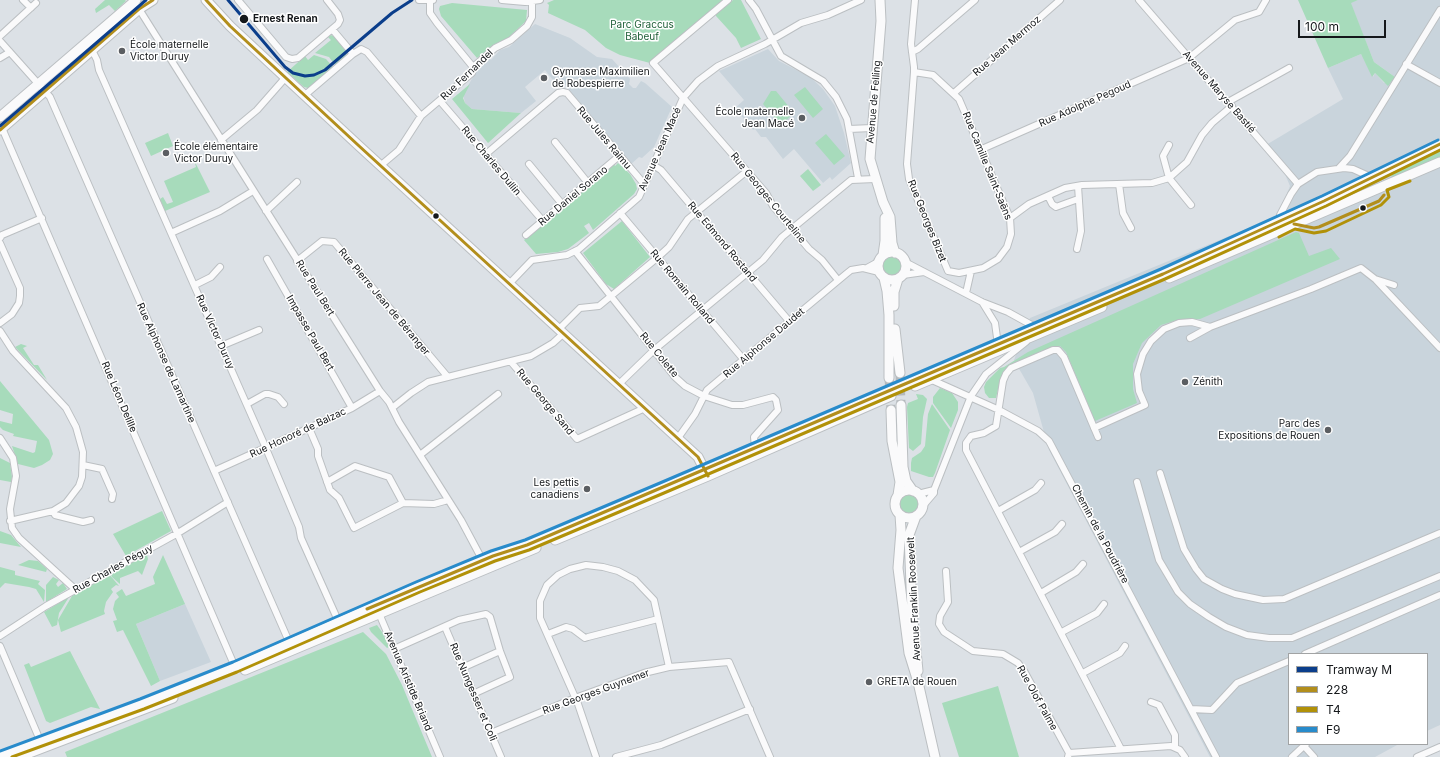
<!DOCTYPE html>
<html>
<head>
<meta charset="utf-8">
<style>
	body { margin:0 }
	#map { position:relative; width:1440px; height:757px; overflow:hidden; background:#dce1e6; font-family:Inter,sans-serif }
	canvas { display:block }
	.legend { position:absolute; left:1288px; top:653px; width:140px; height:92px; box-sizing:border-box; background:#fff; border:1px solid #a1a3a4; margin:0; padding:5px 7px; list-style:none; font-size:12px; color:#15181b }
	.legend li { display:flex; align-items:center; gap:8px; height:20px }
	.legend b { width:20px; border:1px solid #a1a3a4 }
	.scale { position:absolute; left:1298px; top:20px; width:88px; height:18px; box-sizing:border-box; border:2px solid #15181b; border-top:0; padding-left:5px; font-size:12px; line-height:14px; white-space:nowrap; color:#15181b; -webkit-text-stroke:3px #fff; paint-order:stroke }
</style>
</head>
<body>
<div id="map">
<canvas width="1440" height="757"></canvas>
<ul class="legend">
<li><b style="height:5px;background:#0b3e8b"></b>Tramway M</li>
<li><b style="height:5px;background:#b28e1c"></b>228</li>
<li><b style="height:5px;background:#b19108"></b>T4</li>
<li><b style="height:5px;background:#288bcb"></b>F9</li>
</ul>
<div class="scale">100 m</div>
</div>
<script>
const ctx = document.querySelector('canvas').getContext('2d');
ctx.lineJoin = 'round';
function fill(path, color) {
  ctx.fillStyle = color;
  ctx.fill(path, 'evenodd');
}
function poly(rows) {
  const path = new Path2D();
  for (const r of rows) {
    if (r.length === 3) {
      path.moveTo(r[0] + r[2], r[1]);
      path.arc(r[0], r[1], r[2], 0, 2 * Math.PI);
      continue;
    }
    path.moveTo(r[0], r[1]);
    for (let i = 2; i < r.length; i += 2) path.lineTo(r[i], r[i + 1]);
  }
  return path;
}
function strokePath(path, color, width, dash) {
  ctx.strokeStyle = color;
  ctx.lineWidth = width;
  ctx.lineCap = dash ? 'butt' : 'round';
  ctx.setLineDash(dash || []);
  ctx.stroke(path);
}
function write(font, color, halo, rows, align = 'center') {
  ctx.font = font + ' Inter,sans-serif';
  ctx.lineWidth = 3;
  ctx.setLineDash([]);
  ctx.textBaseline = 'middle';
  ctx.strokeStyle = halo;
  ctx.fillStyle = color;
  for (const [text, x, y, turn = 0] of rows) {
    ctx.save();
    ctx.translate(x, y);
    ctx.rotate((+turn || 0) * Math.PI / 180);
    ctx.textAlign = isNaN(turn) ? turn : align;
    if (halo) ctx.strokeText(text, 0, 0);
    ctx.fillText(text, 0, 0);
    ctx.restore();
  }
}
fill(poly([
	[1358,0,1440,0,1440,725,1427,731,1427,654,1289,654,1289,744,1399,744,1375,757,1210,757,1049,450,1033,393,1014,360,1030,318,1278,216,1290,186,1279,160,1266,145,1343,99,1328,68,1361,54,1373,77,1375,73,1384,83,1395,77,1374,62,1350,2],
	[535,24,570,38,597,57,612,59,630,79,629,84,633,88,636,88,641,81,645,83,672,107,654,147,642,158,639,157,630,165,563,82,558,86,545,70,525,87,536,101,521,113,472,109,465,103,463,94,479,67,489,58,491,60,500,50,509,47],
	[768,49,779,61,810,77,823,89,835,106,844,133,851,163,832,180,830,177,823,183,794,149,783,159,766,137,761,137,755,129,753,130,735,108,744,100,719,71],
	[185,604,211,662,160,681,136,624]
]), '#c9d4dc');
fill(poly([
	[105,0,125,0,126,1,115,11,109,5,96,13,95,9],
	[554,0,724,0,650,63,620,55,606,48,585,30,548,13,549,5,547,3],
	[733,0,741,0,761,39,741,48,736,38,716,16,716,14],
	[1298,0,1358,0,1351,3,1374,62,1395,77,1388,86,1375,73,1372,77,1361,54,1328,68],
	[452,3,527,10,526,21,508,38,493,45,477,58,441,16,439,9,440,6],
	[331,35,335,37,347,53,345,57,335,65,329,57,315,53,331,40,328,37],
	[314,55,326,59,333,67,308,88,304,87,287,72,305,56,308,60],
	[470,84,463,98,465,103,472,109,521,113,488,143,452,99],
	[805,87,823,109,813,118,794,95],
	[771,91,776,91,794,113,781,125,763,104],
	[168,133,173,146,151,156,145,143],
	[826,134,845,156,834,165,815,143],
	[1440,147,1440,159,1392,179,1391,173],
	[194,160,210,192,165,211,160,199,163,197,167,204,173,202,164,181,196,167],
	[618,163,630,174,636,184,637,189,634,194,593,230,589,223,584,226,589,233,568,249,558,252,536,254,524,240,614,164,615,166],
	[808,169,821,185,813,191,800,176],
	[622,221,650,257,614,289,606,284,583,253],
	[1296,232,1299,233,1309,256,1331,248,1340,259,1200,319,1181,319,1161,325,1142,343,1133,364,1133,389,1137,403,1095,421,1066,352,1060,346,1052,348,1005,370,1001,377,996,398,989,398,985,393,984,387,986,382,1000,368,1004,367,1028,352],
	[892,266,10],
	[21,344,27,346,23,348,34,365,38,365,47,380,15,347],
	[0,381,49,440,53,454,50,460,42,465,34,468,18,464,12,446,33,453,35,452,37,441,13,436,14,434,3,430,0,427,0,421,12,424,13,414,0,410],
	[940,388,952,393,958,402,958,410,951,428,933,403,933,397],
	[916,394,923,395,927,399,923,417,921,444,913,451,909,448,907,407,908,403,918,399],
	[932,404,950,430,935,473,933,477,929,477,911,471,911,463,912,458,921,452,925,446,928,414],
	[0,458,10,463,12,477,11,482,0,480],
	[909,504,10],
	[162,511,171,531,126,556,113,534],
	[0,531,11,535,21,547,0,543],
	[145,554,147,555,148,559,142,575,138,571,120,578,120,584,112,577,111,574],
	[163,555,185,604,136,624,160,681,151,686,123,630,117,632,113,621,117,620,113,609,115,601,119,597,116,593,122,589,126,596,155,584,153,577],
	[29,560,38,561,47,569,46,572,18,565],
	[0,567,15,571,15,575,40,581,38,584,45,590,44,602,36,589,29,587,5,583,0,588],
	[109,574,119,586,116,585,111,589,113,592,106,602,104,611,105,614,61,632,58,620,72,596],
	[53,577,59,580,56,584,58,587,63,583,67,589,46,602,46,585],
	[69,597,59,613,57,625,52,627,44,612],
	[377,625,382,632,389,647,387,648,371,632,369,628],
	[363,632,386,654,402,685,432,757,67,757,65,752],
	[70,651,100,709,91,707,50,723,46,721,24,665,29,663,31,667],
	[998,686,1019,757,959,757,942,703]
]), '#a7dbbb');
strokePath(poly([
	[900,373,901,405],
	[889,378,891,410]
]), '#b4b9bd', 9, [9, 4.5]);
const street = poly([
	[23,0,31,8],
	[238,0,286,57,292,59,298,58,338,24,340,20,338,14,327,0],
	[419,0,433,0],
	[502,0,525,2,540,0],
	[728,0,653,63,766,193,773,206,809,249,822,260,838,280],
	[749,0,756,9,781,56,823,81,836,97,847,119,858,178],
	[1139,0,1298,184],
	[430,1,430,13,437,23,473,67],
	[139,9,380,391,389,402,399,422,461,520,484,563],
	[332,29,353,54],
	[0,36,36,3],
	[0,41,50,97,290,644],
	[92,50,97,60,99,70,265,446,299,527,301,538,336,616],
	[912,52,918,49,975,0],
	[0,58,10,52],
	[1406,64,1440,83],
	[914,72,933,75,959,99,1010,218,1011,234,1007,247,998,259,983,268,959,273,948,271,909,179,907,164,914,72,914,67,911,44,915,0],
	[954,93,1060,0],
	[305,95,353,54,361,49,367,52,421,116],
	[440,101,543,221],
	[1228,102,1289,68],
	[2,128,235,667],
	[849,129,872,128],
	[221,140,257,110,286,77],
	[555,142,588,183],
	[1169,145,1163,156,1169,178,1191,205],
	[982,149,1189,58,1235,20,1259,12,1266,0],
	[486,154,558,93,563,92,567,93,645,185],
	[529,164,562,204],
	[653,165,661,170,789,321],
	[380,166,399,150,421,116,472,73,473,67,487,55,495,48,511,40,527,26,532,17,532,2],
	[1339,168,1350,156,1440,10],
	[1119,184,1123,213,1131,228],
	[1048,196,1052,204,1056,207,1078,199],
	[266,211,297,182],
	[620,213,744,360],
	[1010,218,1029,204,1065,188,1082,185,1152,183,1169,178,1187,162,1202,135,1212,123,1232,106],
	[1284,222,1280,215,1291,194,1298,184,1317,172,1344,168,1353,169,1373,178],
	[171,233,220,211,253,191],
	[526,235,619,156],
	[0,238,2,235,42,218],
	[0,243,20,288,20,296,19,303,12,314,0,323],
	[1077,249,1081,231,1078,186],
	[575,251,675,377,685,386,704,396,732,405,743,405,773,397,776,400,778,410,754,437,755,447],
	[267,259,352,408],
	[297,261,322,241,334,242,447,376],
	[905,262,982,302,1008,312,1037,328],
	[867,268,878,262],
	[903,275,924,272],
	[1376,280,1440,348],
	[509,284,532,260,567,255,579,249,639,197,683,98,698,81,718,66,765,44,801,23,828,15,861,0],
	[195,285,211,277,220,267],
	[966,293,971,271],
	[982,302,995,323,998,345],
	[559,329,580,308,599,306,657,258,669,247,688,219,747,171],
	[0,331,13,351,66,408,76,427,83,452,82,477,79,486,66,503,53,511,10,521],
	[1190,338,1210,327,1311,289,1361,268,1375,279,1394,285],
	[221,346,259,330],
	[511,362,577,439,645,408],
	[932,380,999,410,1038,431,1049,441,1216,757],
	[619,384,654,350,763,260,782,237,851,180,875,179],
	[247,404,265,394,269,394,278,397,284,404],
	[392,408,411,393,428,382,531,356,553,343,564,333],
	[309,428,318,449,318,456,330,490,339,498,354,528,403,503,434,504,448,500],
	[1094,428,1145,405,1139,391,1137,374,1143,354,1151,341,1164,329,1179,323,1192,322,1210,327],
	[1098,437,1064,357,1058,350,1053,350,1011,368,1006,374,1003,381,996,426,984,433,971,436,966,443,966,450,1121,749],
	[0,438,13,458,16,476,10,509,12,528,19,538,76,590],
	[678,438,695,414,707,390,846,274,851,270,863,268,879,272],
	[420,455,498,394],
	[83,465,102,469,113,494,112,499],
	[214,471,309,428,352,408,380,391],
	[1160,473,1184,549,1196,569,1204,579,1222,589,1235,594,1263,600,1284,599,1440,533],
	[327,482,355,466,389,477,403,503],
	[1137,482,1159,560,1178,592,1190,604,1209,617,1226,627,1247,635,1269,638,1292,638,1440,576],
	[918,494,934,490],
	[922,507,934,493,934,490,971,396,986,374,1026,342],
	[53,511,55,515,83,522,91,520],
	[998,511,1035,490,1041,483],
	[1019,552,1055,532,1062,524],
	[946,571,948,602,940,616,939,624,944,632,973,651,1003,654,1018,663,1024,671,1069,753,1068,757],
	[1041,593,1076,572,1083,564],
	[378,611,440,757],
	[445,627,501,757],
	[1062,632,1097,613,1104,604],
	[548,634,566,627,573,629,585,638,588,637,658,619],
	[0,636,46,606,178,533,228,502],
	[0,646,42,745],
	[394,649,459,620,486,614,490,617,500,651,510,677,473,694],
	[1305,654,1440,595],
	[462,668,500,651],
	[1083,673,1120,653,1125,646],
	[1151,702,1159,705,1175,735,1175,747],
	[1191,709,1212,710,1237,683,1289,661],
	[491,733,575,698,644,673,669,667,729,662,770,757],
	[1304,746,1314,757],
	[1069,753,1171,746,1180,750,1185,757],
	[596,757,578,704,540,618,540,601,547,585,558,575,570,569,586,565,603,567,618,571,635,580,654,600,669,667],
	[616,757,661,745,750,709],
	[1292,757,1306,744],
	[1417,757,1440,747]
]);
const secondary = poly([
	[206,0,230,26,358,145,698,457,706,473],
	[880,0,881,21,870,159,883,202,890,217,892,243,895,253],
	[0,117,136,0],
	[0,130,139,9,153,0],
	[892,266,14],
	[883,255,885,241,885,218],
	[884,278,887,291,889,315,889,378],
	[1169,278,1440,162],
	[894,306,894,292,898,279],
	[895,329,900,373],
	[915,386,1102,307],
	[901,405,903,467,906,481,913,491],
	[891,410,892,441,900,482,898,495],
	[909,504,14],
	[900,515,901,530,898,568,909,653,918,682,935,757],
	[916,516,909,535,912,610,918,671],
	[555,540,708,476,891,396],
	[245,670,536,548],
	[0,756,142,704,235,667,418,587,493,556,527,545,662,488,1163,274,1324,201,1440,144],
	[19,757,173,698]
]);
strokePath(street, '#bbbfc2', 8);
strokePath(secondary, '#bbbfc2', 11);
strokePath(street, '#fafafb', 6);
strokePath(secondary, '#fafafb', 9);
strokePath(poly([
	[206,0,230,26,358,145,698,457,708,476],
	[0,130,139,9,153,0],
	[1294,224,1314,228,1319,227,1379,201,1384,195],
	[367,609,493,556,527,545,1163,274,1324,201,1440,144]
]), '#b28e1c', 3);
strokePath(poly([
	[1279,237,1295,229,1314,233,1326,231,1381,205,1389,197,1387,190,1410,181],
	[12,757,144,709,237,672,420,592,495,561,529,550,664,493,1165,279,1326,206,1440,150]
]), '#b19108', 3);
strokePath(poly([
	[0,751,140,699,233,662,416,582,491,551,525,540,660,483,1161,269,1322,196,1438,140]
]), '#288bcb', 3);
strokePath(poly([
	[228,0,285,67,293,73,305,76,314,75,325,70,392,13,412,0],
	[0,126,146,0]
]), '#0b3e8b', 3);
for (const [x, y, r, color] of [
	[244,19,5,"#15181b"],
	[122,51,4,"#5b5e62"],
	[544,78,4,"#5b5e62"],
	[802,118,4,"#5b5e62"],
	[166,153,4,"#5b5e62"],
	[1363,208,3.5,"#15181b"],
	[436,216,3.5,"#15181b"],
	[1185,382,4,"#5b5e62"],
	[1328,430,4,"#5b5e62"],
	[587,489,4,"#5b5e62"],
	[869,682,4,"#5b5e62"]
]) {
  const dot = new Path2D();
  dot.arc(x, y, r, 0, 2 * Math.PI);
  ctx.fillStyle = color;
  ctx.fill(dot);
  strokePath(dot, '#fff', 1.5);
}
write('bold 10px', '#15181b', '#fff', [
	["Ernest Renan",253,19]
], 'left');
write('10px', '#1c5d35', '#fff', [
	["Parc Graccus",642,25],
	["Babeuf",642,37]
]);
write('10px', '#15181b', '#fff', [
	["École maternelle",130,45],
	["Victor Duruy",130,57],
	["Gymnase Maximilien",552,72],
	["de Robespierre",552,84],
	["École maternelle",794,112,"right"],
	["Jean Macé",794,124,"right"],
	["École élémentaire",174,147],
	["Victor Duruy",174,159],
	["Zénith",1193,382],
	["Parc des",1320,424,"right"],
	["Expositions de Rouen",1320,436,"right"],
	["Les pettis",579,483,"right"],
	["canadiens",579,495,"right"],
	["GRETA de Rouen",877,682]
], 'left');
write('10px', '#15181b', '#fff', [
	["Rue Jean Mermoz",1007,46,-41],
	["Rue Fernandel",467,75,-44],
	["Avenue Maryse Bastié",1219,92,49],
	["Avenue de Felling",874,102,-85],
	["Rue Adolphe Pegoud",1085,104,-24],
	["Rue Jules Raimu",604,138,50],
	["Avenue Jean Macé",660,149,-66],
	["Rue Charles Dullin",491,161,50],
	["Rue Camille Saint-Saëns",987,166,68],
	["Rue Daniel Sorano",573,196,-40],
	["Rue Georges Courteline",768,198,51],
	["Rue Georges Bizet",927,221,68],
	["Rue Edmond Rostand",722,242,50],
	["Rue Romain Rolland",682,287,50],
	["Rue Paul Bert",315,288,58],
	["Rue Pierre Jean de Béranger",384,302,50],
	["Rue Victor Duruy",215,332,66],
	["Impasse Paul Bert",310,333,60],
	["Rue Alphonse Daudet",764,343,-40],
	["Rue Colette",659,355,51],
	["Rue Alphonse de Lamartine",166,363,66],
	["Rue Léon Delille",119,397,67],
	["Rue George Sand",545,402,50],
	["Rue Honoré de Balzac",298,433,-25],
	["Chemin de la Poudrière",1100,534,62],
	["Rue Charles Péguy",113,569,-29],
	["Avenue Franklin Roosevelt",914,599,-93],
	["Avenue Aristide Briand",408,681,67],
	["Rue Nungesser et Coli",473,692,67],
	["Rue Georges Guynemer",596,692,-20],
	["Rue Olof Palme",1037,698,61]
]);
</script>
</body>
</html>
